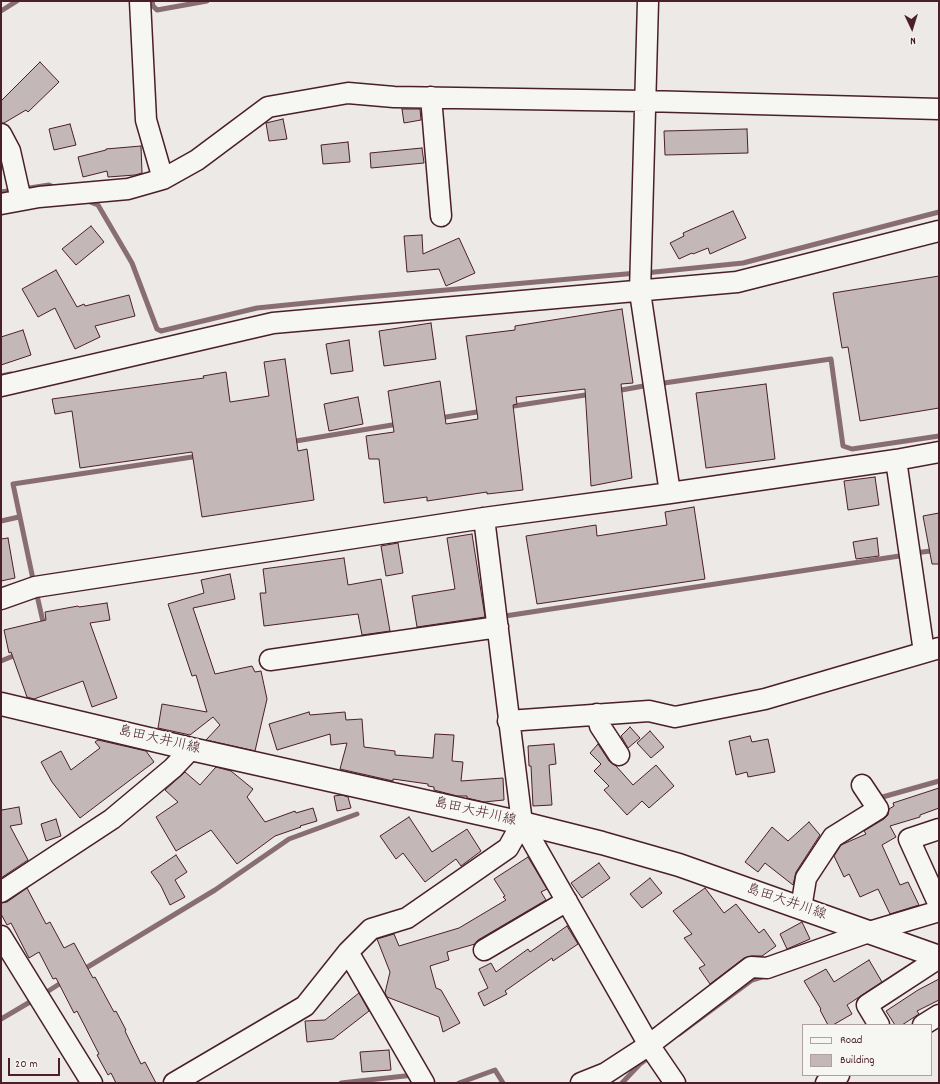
<!DOCTYPE html>
<html>
<head>
<meta charset="utf-8">
<style>
	body { margin:0 }
	#map { position:relative; width:940px; height:1084px; overflow:hidden; background:#ece9e6; font-family:Dekko,sans-serif }
	canvas { display:block }
	.frame { position:absolute; inset:0; border:2px solid #4a1f2b; pointer-events:none }
	.legend { position:absolute; left:802px; top:1024px; width:130px; height:52px; box-sizing:border-box; background:#f6f6f2; border:1px solid #b1a0a2; margin:0; padding:5px 7px; list-style:none; font-size:12px; color:#4a1f2b }
	.legend li { display:flex; align-items:center; gap:8px; height:20px }
	.legend b { width:20px; border:1px solid #b1a0a2 }
	.north { position:absolute; left:892px; top:8px; width:40px; height:40px; -webkit-text-stroke:3px #f6f6f2; paint-order:stroke; rotate:176deg; font-size:11px; font-weight:700; line-height:16px; text-align:center; color:#4a1f2b }
	.north::after { content:''; display:block; margin:auto; width:14px; height:18px; background:#4a1f2b; clip-path:polygon(50% 0,100% 100%,50% 72%,0 100%) }
	.scale { position:absolute; left:8px; top:1058px; width:52px; height:18px; box-sizing:border-box; border:2px solid #4a1f2b; border-top:0; padding-left:5px; font-size:12px; line-height:14px; white-space:nowrap; color:#4a1f2b; -webkit-text-stroke:3px #f6f6f2; paint-order:stroke }
</style>
</head>
<body>
<div id="map">
<canvas width="940" height="1084"></canvas>
<div class="frame"></div>
<ul class="legend">
<li><b style="height:5px;background:#f6f6f2"></b>Road</li>
<li><b style="height:11px;background:#c4b7b7"></b>Building</li>
</ul>
<div class="north">N</div>
<div class="scale">20 m</div>
</div>
<script>
const ctx = document.querySelector('canvas').getContext('2d');
ctx.lineJoin = 'round';
function poly(rows) {
  const path = new Path2D();
  for (const r of rows) {
    path.moveTo(r[0], r[1]);
    for (let i = 2; i < r.length; i += 2) path.lineTo(r[i], r[i + 1]);
  }
  return path;
}
function strokePath(path, color, width, dash) {
  ctx.strokeStyle = color;
  ctx.lineWidth = width;
  ctx.lineCap = dash ? 'butt' : 'round';
  ctx.setLineDash(dash || []);
  ctx.stroke(path);
}
function fill(path, color) {
  ctx.fillStyle = color;
  ctx.fill(path, 'evenodd');
}
function write(font, color, halo, rows, align = 'center') {
  ctx.font = font + ' Dekko,"Klee One",sans-serif';
  ctx.lineWidth = 4;
  ctx.setLineDash([]);
  ctx.textBaseline = 'middle';
  ctx.strokeStyle = halo;
  ctx.fillStyle = color;
  for (const [text, x, y, turn = 0] of rows) {
    ctx.save();
    ctx.translate(x, y);
    ctx.rotate((+turn || 0) * Math.PI / 180);
    ctx.textAlign = isNaN(turn) ? turn : align;
    if (halo) ctx.strokeText(text, 0, 0);
    ctx.fillText(text, 0, 0);
    ctx.restore();
  }
}
strokePath(poly([
	[152,1,153,6,157,10,207,1],
	[1,11,17,1],
	[23,189,49,185,56,188],
	[1,192,15,190],
	[85,200,98,205,132,263,157,329,161,331,257,308,356,298,637,273],
	[645,273,743,263,939,212],
	[1,376,11,374],
	[657,384,831,359,843,446,852,449,939,436],
	[616,391,649,385],
	[507,407,592,394],
	[440,418,483,411],
	[290,442,398,424],
	[1,521,19,517],
	[914,553,939,550],
	[34,584,13,484,199,456],
	[36,591,44,626],
	[505,616,906,555],
	[1,661,18,654],
	[879,798,939,781],
	[81,971,215,890,289,839,357,814],
	[42,995,64,981],
	[1,1019,35,999],
	[679,1034,752,980,765,976],
	[341,1083,414,1075],
	[459,1083,495,1070,503,1083],
	[622,1083,640,1064,651,1056]
]), '#886e73', 5);
const building = poly([
	[40,62,59,82,28,112,26,110,4,123,1,123,1,101,40,62],
	[402,109,420,109,421,120,404,123,402,109],
	[283,119,287,139,269,141,266,123,283,119],
	[70,124,76,145,54,150,49,129,70,124],
	[747,129,748,153,665,155,664,131,747,129],
	[348,142,350,162,323,164,321,145,348,142],
	[141,146,142,173,135,175,108,177,107,171,83,177,78,157,106,150,106,149,141,146],
	[422,148,424,163,371,168,370,153,422,148],
	[733,211,746,238,710,254,708,248,693,254,692,253,679,259,670,243,684,236,683,233,733,211],
	[91,226,104,242,76,265,62,249,91,226],
	[422,235,423,254,459,238,475,273,446,286,439,269,407,272,404,236,422,235],
	[56,270,77,307,84,304,85,306,129,295,135,316,95,326,100,337,75,349,55,308,38,317,22,289,56,270],
	[939,276,939,408,860,421,848,347,842,348,833,293,939,276],
	[622,309,633,383,621,384,632,478,591,486,585,389,516,397,517,404,513,405,523,490,487,494,487,492,427,501,427,497,384,503,379,459,369,459,366,436,394,432,388,391,440,381,446,424,478,419,466,336,515,330,515,326,622,309],
	[431,323,436,359,384,366,379,331,431,323],
	[23,330,31,355,1,365,1,337,23,330],
	[349,340,353,371,331,374,326,344,349,340],
	[285,359,298,451,307,449,314,500,202,517,192,452,80,468,72,411,55,414,52,399,204,378,203,376,226,372,230,402,269,396,264,362,285,359],
	[766,384,775,459,706,468,696,393,766,384],
	[358,397,363,424,329,431,324,404,358,397],
	[875,477,879,505,848,510,844,481,875,477],
	[694,507,705,579,537,604,526,536,596,525,597,536,667,525,665,512,694,507],
	[939,513,939,564,932,564,923,516,939,513],
	[472,534,485,617,417,627,412,596,455,589,447,538,472,534],
	[8,538,15,578,1,581,1,539,8,538],
	[877,538,879,556,856,559,853,542,877,538],
	[398,543,403,573,386,576,381,546,398,543],
	[344,558,348,585,381,579,390,631,362,635,358,614,264,626,260,593,266,593,263,569,344,558],
	[230,574,235,599,193,608,215,674,252,666,255,672,261,671,267,699,255,751,206,740,220,725,213,717,190,735,158,728,162,704,207,712,196,675,192,676,168,604,204,593,201,580,230,574],
	[107,603,110,620,90,623,117,698,92,707,83,681,34,699,27,697,11,652,9,653,4,630,46,620,45,612,78,606,79,607,107,603],
	[309,712,310,715,345,712,346,720,362,719,364,747,395,751,395,755,433,758,435,734,454,735,452,761,463,762,461,781,503,778,504,800,484,802,467,798,467,796,457,796,434,790,434,787,428,786,428,784,393,779,393,781,340,769,347,743,331,745,330,734,277,750,269,724,309,712],
	[630,727,640,738,628,748,621,736,630,727],
	[650,731,664,747,651,758,637,743,650,731],
	[750,736,752,742,768,739,775,772,748,777,747,772,736,775,729,741,750,736],
	[98,740,146,751,154,762,80,818,52,782,41,762,61,751,71,770,100,748,95,742,98,740],
	[554,744,556,764,549,765,552,805,533,806,531,766,529,766,528,746,554,744],
	[598,744,609,761,616,766,633,785,656,765,674,786,649,808,642,801,627,815,604,790,609,786,594,771,601,764,590,753,598,744],
	[216,767,231,771,253,789,247,797,265,822,295,811,296,813,313,808,317,821,300,826,301,827,275,836,237,864,211,830,176,851,156,817,178,802,165,790,185,772,200,785,216,767],
	[939,788,939,808,920,815,920,817,890,826,896,837,882,845,900,885,908,882,919,905,890,914,878,889,860,897,849,874,844,877,834,856,841,845,866,834,864,831,884,819,888,815,889,809,894,806,893,803,939,788],
	[342,795,348,797,351,808,337,811,334,796,342,795],
	[19,807,22,824,10,826,28,860,1,878,1,808,2,810,19,807],
	[409,817,432,852,467,829,481,851,461,866,456,859,425,882,403,853,396,859,380,836,409,817],
	[56,819,61,836,46,841,41,824,56,819],
	[809,822,820,835,796,872,793,885,765,863,758,872,745,862,772,827,788,841,809,822],
	[176,855,187,872,175,880,185,897,170,905,161,886,151,872,176,855],
	[528,857,547,889,541,892,546,900,478,940,475,944,447,952,449,960,430,966,436,988,441,990,460,1023,443,1032,439,1017,387,997,385,993,390,972,377,939,394,934,399,946,459,928,506,900,503,897,505,896,494,879,528,857],
	[599,863,610,878,582,898,571,883,599,863],
	[650,878,662,893,642,908,630,894,650,878],
	[27,888,46,924,50,922,64,948,74,943,93,978,95,977,114,1012,116,1011,126,1030,125,1031,141,1064,145,1062,156,1083,116,1083,111,1073,108,1075,97,1055,99,1054,77,1011,74,1013,56,978,53,979,39,952,29,958,11,923,7,925,1,914,1,903,7,902,27,888],
	[705,888,724,913,736,904,759,933,764,929,776,946,762,956,752,956,744,958,710,984,699,968,705,965,684,938,692,934,673,911,705,888],
	[802,922,810,939,787,949,780,934,802,922],
	[567,926,578,944,553,961,552,958,505,991,507,994,484,1006,478,993,488,988,479,969,491,963,496,972,528,949,530,952,567,926],
	[869,960,882,982,847,1005,852,1014,833,1025,828,1025,820,1010,821,1009,804,981,826,969,834,982,869,960],
	[939,979,939,1000,917,1011,919,1014,902,1025,895,1025,886,1011,918,990,939,979],
	[359,993,369,1011,333,1039,307,1042,305,1021,325,1020,359,993],
	[389,1050,391,1070,362,1072,360,1052,389,1050]
]);
fill(building, '#c4b7b7');
strokePath(building, '#4a1f2b', 1);
const minor = poly([
	[140,1,146,120,163,179],
	[648,1,640,292,670,493],
	[431,97,441,216],
	[1,134,10,151,21,200],
	[1,204,39,197,128,189,163,179,197,160,268,107,348,93,394,97,645,101,939,109],
	[1,386,273,323,737,282,939,231],
	[896,460,924,652],
	[484,518,522,823,649,1045,675,1083],
	[1,599,35,587,484,518,670,493,896,460,939,452],
	[270,660,498,627],
	[597,714,600,726,619,755],
	[508,721,649,711,675,717,765,699,939,648],
	[939,829,909,839,939,905],
	[1,892,112,819,173,768,191,749],
	[801,908,806,878,833,837,878,809,862,785],
	[1,936,92,1083],
	[484,950,567,901],
	[348,952,424,1083],
	[879,1025,867,1005,939,958],
	[923,1025,939,1015],
	[174,1083,305,1006,348,952,371,929,407,918,508,848,522,823],
	[581,1083,606,1073,649,1045,751,967,767,968,869,932,939,911],
	[826,1083,839,1075]
]);
const major = poly([
	[1,704,191,749,522,823,602,843,679,865,939,957]
]);
strokePath(minor, '#4a1f2b', 23);
strokePath(major, '#4a1f2b', 25);
strokePath(minor, '#f6f6f2', 20);
strokePath(major, '#f6f6f2', 22);
write('14px', '#4a1f2b', '#f6f6f2', [
	["島田大井川線",159,741,13],
	["島田大井川線",475,813,13],
	["島田大井川線",786,903,19]
]);
</script>
</body>
</html>
